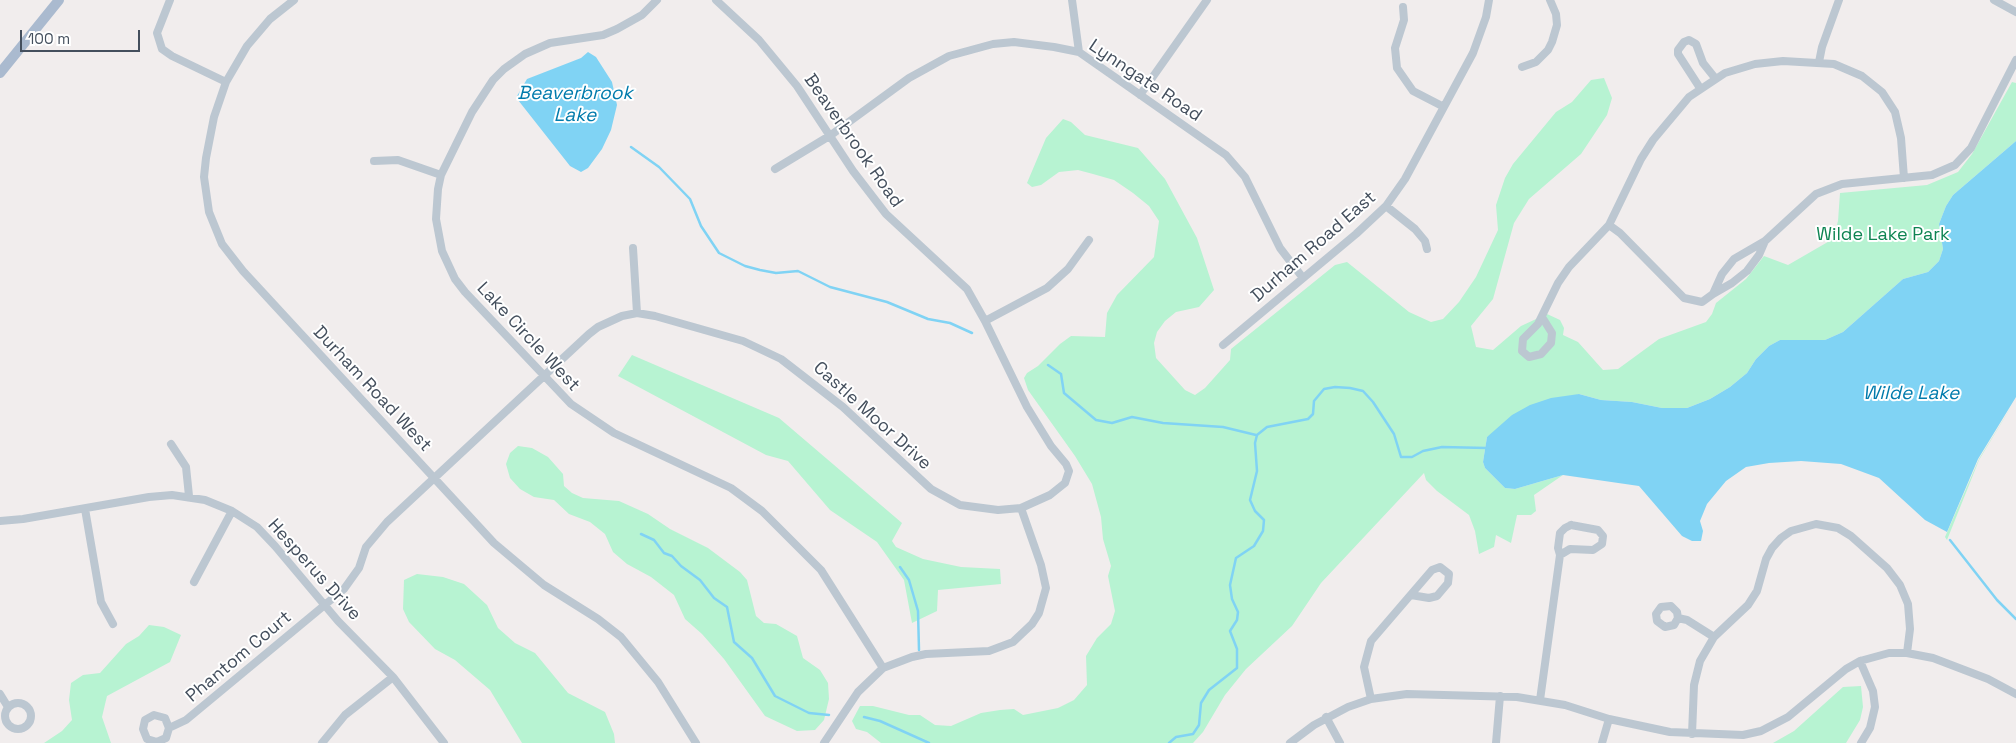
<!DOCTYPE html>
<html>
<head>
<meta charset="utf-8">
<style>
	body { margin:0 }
	#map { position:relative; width:2016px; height:743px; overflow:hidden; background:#f1eded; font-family:"Space Grotesk",sans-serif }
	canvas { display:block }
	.scale { position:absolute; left:20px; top:30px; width:120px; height:22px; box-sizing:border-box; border:2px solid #444f5d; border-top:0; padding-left:6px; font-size:15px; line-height:18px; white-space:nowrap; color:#444f5d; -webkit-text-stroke:4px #fff; paint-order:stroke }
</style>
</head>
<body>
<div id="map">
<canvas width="2016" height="743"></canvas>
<div class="scale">100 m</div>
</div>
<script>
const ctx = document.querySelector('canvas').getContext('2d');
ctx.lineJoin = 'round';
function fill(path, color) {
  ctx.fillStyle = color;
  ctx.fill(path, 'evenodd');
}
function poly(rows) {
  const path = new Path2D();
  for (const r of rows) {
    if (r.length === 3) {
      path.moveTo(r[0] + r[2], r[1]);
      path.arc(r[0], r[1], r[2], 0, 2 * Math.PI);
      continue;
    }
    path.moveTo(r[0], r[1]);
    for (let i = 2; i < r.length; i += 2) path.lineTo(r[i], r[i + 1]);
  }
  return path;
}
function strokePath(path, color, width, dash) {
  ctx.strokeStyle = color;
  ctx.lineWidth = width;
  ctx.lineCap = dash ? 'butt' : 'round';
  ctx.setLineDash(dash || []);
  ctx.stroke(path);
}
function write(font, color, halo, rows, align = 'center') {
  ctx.font = font + ' "Space Grotesk",sans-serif';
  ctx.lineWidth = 4;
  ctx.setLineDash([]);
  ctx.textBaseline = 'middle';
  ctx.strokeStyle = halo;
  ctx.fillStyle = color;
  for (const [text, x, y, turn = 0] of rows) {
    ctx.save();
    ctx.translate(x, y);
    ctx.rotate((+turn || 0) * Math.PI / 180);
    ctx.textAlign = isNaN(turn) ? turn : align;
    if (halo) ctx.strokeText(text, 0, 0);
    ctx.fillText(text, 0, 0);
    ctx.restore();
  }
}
fill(poly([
	[1604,78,1612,98,1607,115,1581,154,1529,199,1514,223,1493,299,1471,326,1476,347,1493,350,1521,326,1547,314,1560,320,1564,328,1563,335,1578,342,1603,370,1618,369,1659,339,1706,322,1712,314,1716,303,1746,279,1764,256,1788,265,1833,239,1838,221,1840,193,1927,185,1958,172,1972,154,2012,82,2016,83,2016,141,1953,195,1946,206,1939,224,1943,249,1939,261,1928,272,1903,279,1843,332,1825,340,1780,340,1769,346,1756,359,1747,373,1730,387,1710,399,1687,408,1662,408,1632,402,1601,400,1579,394,1487,437,1483,462,1485,468,1505,488,1515,489,1563,475,1534,495,1536,511,1531,515,1517,515,1511,543,1496,535,1494,547,1479,554,1475,531,1469,515,1437,491,1426,480,1424,473,1321,583,1292,626,1246,669,1225,695,1203,732,1193,743,881,743,867,732,856,729,852,721,860,706,873,706,909,715,920,715,935,725,951,726,981,713,1000,710,1014,709,1023,715,1058,708,1074,700,1087,685,1086,656,1097,638,1111,624,1115,611,1108,576,1111,566,1103,539,1101,517,1092,484,1075,456,1028,390,1024,378,1027,373,1038,366,1060,344,1071,336,1105,337,1107,313,1117,295,1154,257,1159,221,1149,206,1133,193,1114,180,1093,174,1078,170,1059,172,1041,185,1032,187,1027,183,1046,138,1063,119,1071,122,1085,135,1138,148,1165,179,1197,238,1214,290,1199,307,1176,312,1165,321,1157,332,1154,343,1156,358,1185,390,1195,395,1205,388,1230,360,1231,349,1335,265,1347,262,1409,312,1431,322,1443,319,1459,302,1476,277,1498,230,1496,205,1505,178,1513,164,1556,112,1572,102,1591,80],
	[632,355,779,418,902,523,892,541,896,547,923,559,961,567,1000,569,1001,584,938,590,937,611,912,623,904,580,877,542,830,510,788,461,766,455,618,376],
	[2016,399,1979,460,1947,540,1945,537,1979,459],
	[518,446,532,448,548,457,563,474,564,486,572,493,583,498,619,501,648,514,670,529,708,548,740,572,747,580,756,616,764,623,776,624,797,636,803,658,820,670,828,683,829,699,824,720,815,730,797,731,765,716,724,659,702,634,685,619,674,595,651,577,627,564,613,552,605,534,590,522,569,514,554,500,534,497,520,489,510,478,506,464,510,453],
	[417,574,443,577,464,584,487,605,498,628,515,643,535,653,568,693,605,712,614,734,615,743,522,743,490,690,455,660,435,649,409,622,403,609,404,580],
	[149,625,164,627,181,635,170,662,107,696,102,717,111,743,44,743,62,731,72,720,69,700,71,683,83,675,100,673,126,644,139,636],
	[1861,686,1863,707,1860,720,1846,743,1773,743,1794,731,1843,687]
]), '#b7f3d2');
fill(poly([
	[588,52,596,57,612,82,617,105,611,130,602,149,588,168,581,172,570,166,518,100,517,96,527,79,581,58],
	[2016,141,2016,397,1978,459,1947,532,1925,520,1879,478,1841,464,1801,461,1769,463,1746,467,1726,481,1707,504,1700,521,1703,531,1701,541,1692,541,1682,536,1639,486,1563,475,1515,489,1505,488,1485,468,1483,462,1487,437,1512,415,1530,405,1551,398,1579,394,1601,400,1632,402,1662,408,1687,408,1710,399,1730,387,1747,373,1756,359,1769,346,1780,340,1825,340,1843,332,1903,279,1928,272,1939,261,1943,249,1939,224,1946,206,1953,195]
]), '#80d3f4');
strokePath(poly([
	[631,147,659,167,690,199,701,226,719,253,745,266,760,270,776,273,798,271,830,287,887,302,928,319,950,323,972,333],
	[1048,365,1061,374,1064,393,1096,420,1112,423,1132,417,1163,423,1223,427,1256,435],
	[641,534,654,540,664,553,672,556,681,566,700,580,714,598,727,607,734,642,752,658,775,696,809,713,829,715],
	[1950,540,1997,600,2016,619],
	[900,567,909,580,918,611,919,650],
	[864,717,880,721,929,743],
	[1169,743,1176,737,1193,734,1199,725,1201,703,1209,690,1237,668,1237,649,1230,631,1237,620,1238,612,1232,599,1230,585,1236,558,1254,546,1263,531,1264,520,1255,511,1250,500,1257,471,1255,443,1257,435,1267,427,1308,419,1313,414,1314,401,1324,389,1335,387,1350,388,1363,391,1373,402,1394,434,1401,457,1412,457,1423,451,1442,447,1487,448]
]), '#80d3f4', 2.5);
strokePath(poly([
	[170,0,157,33,162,49,172,56,226,82],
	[294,0,270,19,247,46,226,82,214,117,206,158,204,177,209,212,222,244,243,271,494,543,544,585,598,619,621,637,658,682,696,743],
	[657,0,642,15,617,29,603,35,550,43,525,54,504,69,493,80,472,112,441,175,438,189,436,219,442,251,455,279,465,292,571,404,614,433,731,488,762,511,821,570,883,668],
	[1072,0,1079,52],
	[1994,0,2016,12],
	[1403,7,1404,20,1395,48,1397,68,1413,91,1444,107],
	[1819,62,1822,47,1839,0],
	[1522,67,1536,62,1548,50,1552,42,1557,25,1556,14,1550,0],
	[1700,88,1678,54,1678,50,1684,42,1689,40,1696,44,1703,63,1715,78],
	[1140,95,1207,0],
	[374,161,398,160,441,175],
	[775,169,831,135,909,78,949,56,993,44,1014,42,1054,47,1079,52,1226,155,1245,177,1280,248,1303,278],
	[1386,206,1415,229,1425,241,1427,249],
	[1609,225,1620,233,1684,298,1702,302,1713,294,1722,274,1734,259,1765,241,1816,194,1842,184,1932,175,1955,165,1971,148,2016,60],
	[633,248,637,313],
	[1713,294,1732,283,1747,271,1759,255,1765,241],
	[1542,317,1552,333,1551,343,1541,354,1529,357,1522,351,1523,339,1538,324,1558,283,1569,267,1609,225,1641,159,1653,140,1689,97,1725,73,1755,64,1783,61,1834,64,1862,76,1882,92,1895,112,1901,138,1904,178],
	[985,321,1047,288,1068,269,1089,240],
	[1223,345,1356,234,1386,206,1405,179,1473,53,1486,17,1489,0],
	[171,444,186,467,189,496],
	[85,509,101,602,113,624],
	[0,521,23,519,149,497,172,495,205,500,232,511,257,527,275,546,338,621,393,677,444,743],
	[1571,525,1598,530,1603,536,1602,544,1593,550,1570,549,1560,555,1558,548,1560,533,1565,528,1571,525],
	[194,582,232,511],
	[1678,618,1674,625,1665,627,1657,621,1656,614,1661,607,1671,606,1677,612,1678,618,1687,620,1714,637],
	[1860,661,1873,691,1875,707,1870,728,1861,743],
	[0,694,8,707],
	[1371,699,1364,667,1371,641,1432,570,1440,567,1449,574,1448,583,1437,596,1429,598,1411,595],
	[1540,700,1560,555],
	[18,716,13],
	[1326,717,1340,743],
	[169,728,166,738,157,742,147,739,143,729,145,720,154,715,165,718,169,728,186,720,344,589,359,568,366,547,387,522,589,334,598,327,622,316,637,313,655,316,743,341,781,359,843,407,931,489,960,505,998,510,1021,508,1050,495,1065,483,1069,471,1066,464,1051,446,1027,407,985,321,967,289,886,214,853,171,797,86,759,40,716,0],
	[1692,734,1694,685,1700,661,1714,637,1748,605,1757,591,1766,559,1772,548,1781,538,1791,531,1816,524,1838,528,1851,536,1887,568,1900,585,1908,604,1910,629,1907,653],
	[322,743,345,715,393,677],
	[824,743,858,692,883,668,912,657,926,654,989,651,1013,642,1032,624,1039,613,1046,588,1041,565,1021,508],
	[1290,743,1314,725,1348,707,1371,699,1407,694,1517,697,1565,705,1609,719,1670,732,1743,735,1761,731,1788,717,1846,669,1860,661,1889,653,1907,653,1933,658,1988,679,2016,694],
	[1496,743,1500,696],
	[1602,743,1609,719]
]), '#bcc7d1', 8);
strokePath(poly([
	[0,73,59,0]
]), '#aabacf', 10);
write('18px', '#444f5d', '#fff', [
	["Lynngate Road",1145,81,34],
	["Beaverbrook Road",853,141,55],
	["Durham Road East",1314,247,-41],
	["Lake Circle West",528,337,47],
	["Durham Road West",372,389,47],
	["Castle Moor Drive",872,416,42],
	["Hesperus Drive",314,570,48],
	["Phantom Court",239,657,-40]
]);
write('18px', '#0e8452', '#fff', [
	["Wilde Lake Park",1883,235]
]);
write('italic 19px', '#017bac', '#fff', [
	["Beaverbrook",575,94],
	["Lake",575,116],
	["Wilde Lake",1911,394]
]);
</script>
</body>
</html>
